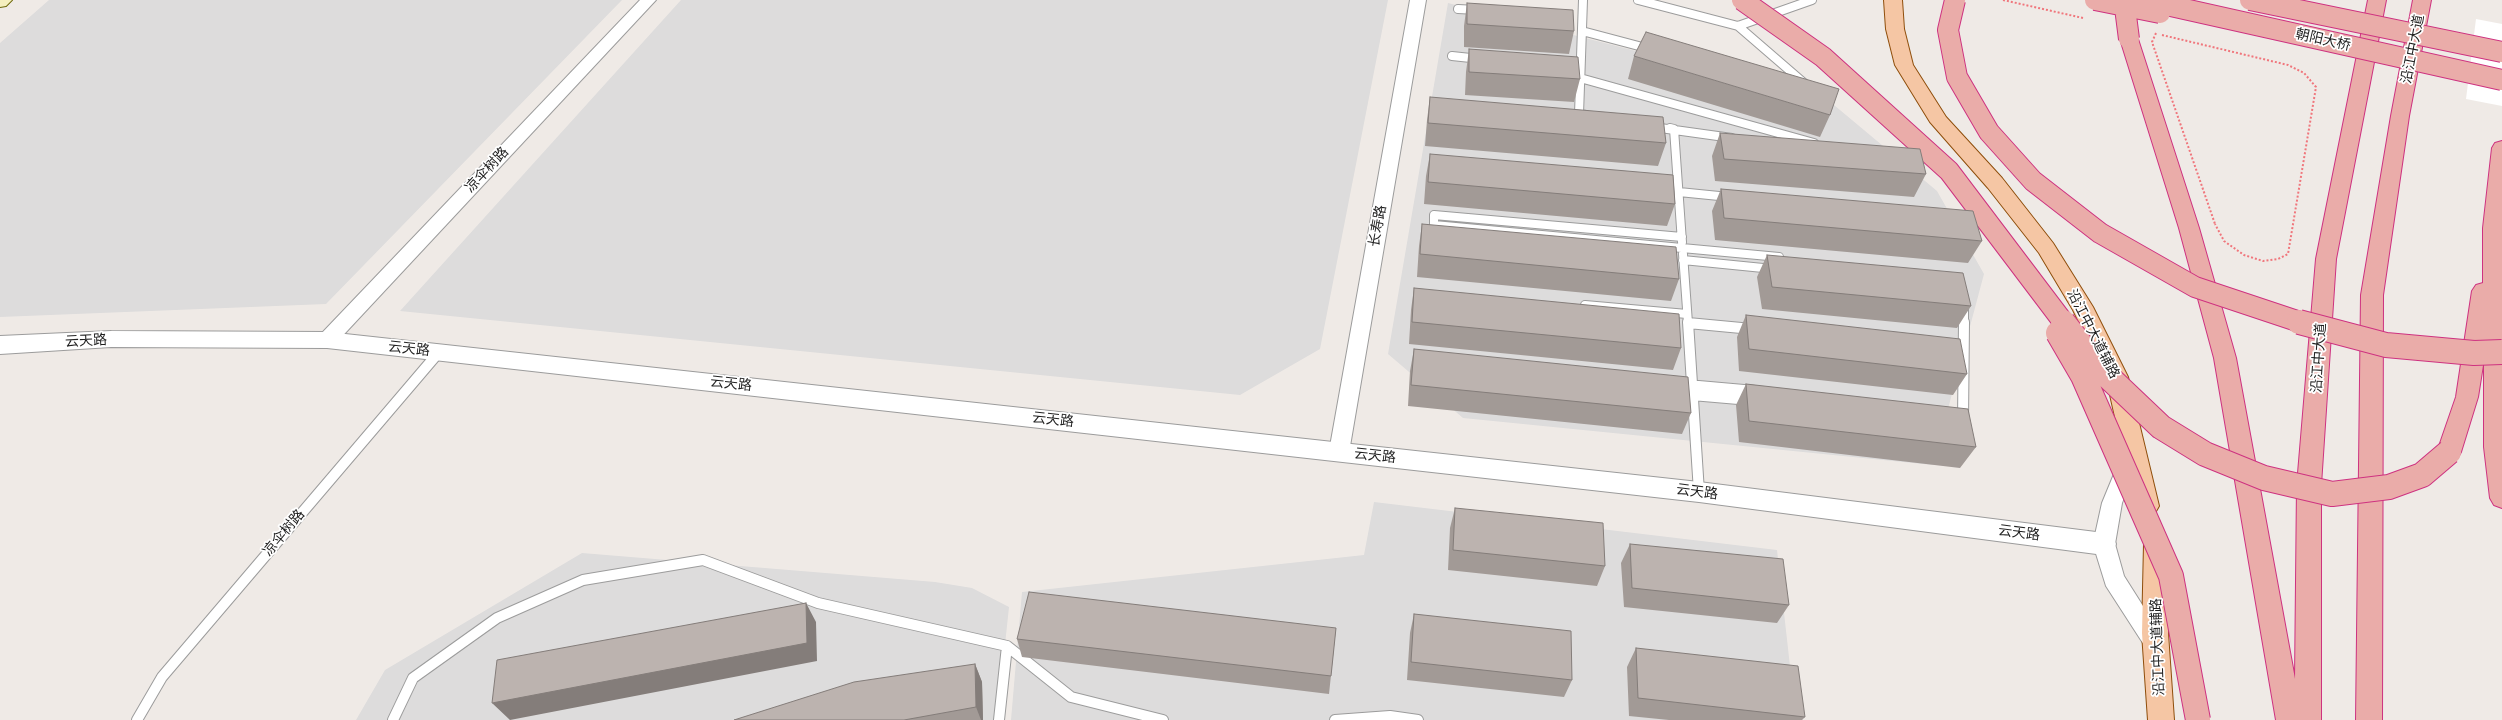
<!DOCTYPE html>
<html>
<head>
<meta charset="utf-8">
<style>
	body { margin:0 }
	canvas { display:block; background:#efeae6 }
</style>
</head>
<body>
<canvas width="2502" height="720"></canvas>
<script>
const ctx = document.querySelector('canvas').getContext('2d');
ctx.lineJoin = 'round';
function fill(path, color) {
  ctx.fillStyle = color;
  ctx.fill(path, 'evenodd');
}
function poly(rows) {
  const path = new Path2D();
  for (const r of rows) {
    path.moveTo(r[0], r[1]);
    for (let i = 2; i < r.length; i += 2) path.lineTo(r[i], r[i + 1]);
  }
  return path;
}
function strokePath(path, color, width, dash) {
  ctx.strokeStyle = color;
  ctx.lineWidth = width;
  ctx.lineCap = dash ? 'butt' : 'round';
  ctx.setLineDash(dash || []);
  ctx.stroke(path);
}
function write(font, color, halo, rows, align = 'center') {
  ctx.font = font + ' Figtree,"Noto Sans SC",sans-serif';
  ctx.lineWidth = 3.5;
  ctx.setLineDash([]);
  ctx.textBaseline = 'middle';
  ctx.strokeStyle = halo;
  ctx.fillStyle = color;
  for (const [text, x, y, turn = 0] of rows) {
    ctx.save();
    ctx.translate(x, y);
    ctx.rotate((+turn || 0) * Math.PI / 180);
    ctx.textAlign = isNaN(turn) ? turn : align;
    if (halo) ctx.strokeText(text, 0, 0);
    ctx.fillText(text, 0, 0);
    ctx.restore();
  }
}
fill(poly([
	[49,0,622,0,326,304,0,317,0,43],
	[681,0,1388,0,1320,349,1240,395,400,311],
	[1448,3,1828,100,1937,191,1984,274,1933,465,1463,418,1388,354],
	[1374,502,1777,550,1796,720,1011,720,1022,592,1364,555],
	[582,553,935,582,972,588,1009,607,997,720,356,720,385,670]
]), '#dddcdc');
fill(poly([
	[2476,19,2502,24,2502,106,2466,99]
]), '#fff');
const serviceFar1 = poly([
	[1583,0,1579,114,1586,115],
	[1638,0,1738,26,1812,0],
	[1458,9,1477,10],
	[1738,26,1804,83],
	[1582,31,1650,49],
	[1452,56,1480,59],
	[1580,78,1814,143],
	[1653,127,1732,138],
	[1670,128,1674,129,1682,242],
	[1679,192,1729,197],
	[1682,237,1434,215,1434,225,1779,257],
	[1683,254,1688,323],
	[1683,260,1773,269],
	[1585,305,1687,314],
	[1964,323,1964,306]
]);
const service = poly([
	[1688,322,1699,492],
	[1688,323,1752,329],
	[1676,384,1755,391],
	[1692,395,1750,400],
	[1963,420,1964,322],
	[137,720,162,677,439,352],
	[393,720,413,678,497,618,583,580,703,560,818,603,1007,646,1071,697,1163,720],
	[999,720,1007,646],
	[1335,720,1390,716,1418,720]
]);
const minor = poly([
	[640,0,656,0,334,345,327,347,320,345,318,340,320,335,640,0],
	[1410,0,1426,0,1349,452,1346,458,1339,460,1332,458,1329,452,1410,0],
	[2128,455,2135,457,2138,463,2122,503,2115,544,2124,576,2167,644,2164,651,2156,654,2148,651,2106,586,2093,544,2102,503,2121,457,2128,455]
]);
const tertiary = poly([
	[111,331,327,332,1699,482,2104,533,2113,537,2116,544,2113,551,2104,555,1699,502,327,348,111,347,0,354,0,336,111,331]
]);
const secondary = poly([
	[0,0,12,0,6,6,0,7,0,0]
]);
const primary = poly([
	[1884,0,1902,0,1904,29,1913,65,1946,117,2002,178,2053,243,2093,307,2128,377,2159,506,2155,513,2147,516,2139,513,2135,506,2106,377,2073,310,2039,253,1988,188,1930,122,1895,65,1886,29,1884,0],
	[2156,533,2165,537,2168,544,2168,633,2174,720,2148,720,2142,633,2144,544,2147,537,2156,533]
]);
const trunk = poly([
	[2368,0,2386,0,2336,259,2321,485,2321,720,2276,720,2214,358,2179,228,2120,39,2123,35,2129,33,2135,35,2138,39,2199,228,2236,358,2295,679,2297,485,2316,259,2368,0],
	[2413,0,2431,0,2409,116,2383,295,2382,720,2356,720,2361,295,2391,116,2413,0],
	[2502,141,2502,508,2494,505,2490,498,2484,447,2484,359,2478,397,2461,452,2457,459,2449,462,2441,459,2437,452,2456,397,2472,291,2476,285,2483,283,2483,228,2492,148,2495,143,2502,141]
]);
strokePath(serviceFar1, '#9c9c9c', 10);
strokePath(service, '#9c9c9c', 12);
strokePath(minor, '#9c9c9c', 2);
strokePath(tertiary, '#9c9c9c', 2);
strokePath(secondary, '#6f6a0d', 2);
strokePath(primary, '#8f4e0b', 2);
strokePath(trunk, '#ce3280', 2);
strokePath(poly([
	[2003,0,2083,18],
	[2162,35,2288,65,2304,73,2316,87,2288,254,2278,259,2263,261,2244,255,2224,241,2215,224]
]), '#f0767c', 2, [2, 2]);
strokePath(serviceFar1, '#fff', 8);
strokePath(service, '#fff', 10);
fill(minor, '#fff');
fill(tertiary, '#fff');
fill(secondary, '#f5efbe');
fill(primary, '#f5c6a4');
fill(trunk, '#eaaca9');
const trunkBridgeFar1 = poly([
	[1742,0,1823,57,1949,171,2064,323],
	[1955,0,1948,30,1957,77,1989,132,2033,181,2100,233,2195,287,2303,323],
	[2095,0,2160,13],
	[2124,0,2129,39],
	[2144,0,2502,80],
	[2250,0,2502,52]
]);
const trunkBridge = poly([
	[2063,322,2101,370,2161,427,2205,454,2264,478,2332,494,2389,487,2422,475,2449,452],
	[2299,322,2386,345,2474,353,2502,352],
	[2058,333,2083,376,2171,576,2198,720]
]);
strokePath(trunkBridgeFar1, '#ce3280', 22, []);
strokePath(trunkBridge, '#ce3280', 26, []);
strokePath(poly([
	[2156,33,2152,42,2215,224]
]), '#f0767c', 2, [2, 2]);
strokePath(trunkBridgeFar1, '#eaaca9', 20);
strokePath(trunkBridge, '#eaaca9', 24);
fill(poly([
	[1467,3,1574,31,1569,54,1464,47,1464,26],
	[1469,49,1580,79,1574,102,1465,95,1466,72],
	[1634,56,1830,115,1820,137,1628,79],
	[1430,97,1666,143,1658,166,1425,146,1427,120],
	[1720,133,1926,174,1914,197,1715,181,1712,156],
	[1430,154,1675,204,1667,226,1424,204,1426,176],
	[1721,189,1982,241,1968,263,1715,240,1712,211],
	[1422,224,1679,279,1671,301,1417,277,1419,246],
	[1767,255,1971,306,1957,328,1762,309,1757,277],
	[1414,288,1681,348,1673,370,1409,344,1411,310],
	[1746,315,1967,374,1953,395,1739,371,1737,337],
	[1414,349,1691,413,1682,434,1408,406,1410,371],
	[1746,384,1976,447,1960,468,1739,442,1736,405],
	[1455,508,1605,566,1597,586,1448,570,1450,528],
	[1630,544,1789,605,1777,623,1624,607,1621,563],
	[1414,614,1572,680,1564,697,1407,680,1410,633],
	[1336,628,1329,694,1022,657,1017,639],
	[1636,648,1805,717,1802,720,1669,720,1629,716,1627,667],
	[975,664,982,682,983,720,734,720]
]), '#a29a96');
fill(poly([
	[806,603,816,622,817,661,510,720,492,703],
	[975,664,982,682,983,720,981,720,976,707]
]), '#847d7a');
const building = poly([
	[1467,3,1573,10,1574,31,1467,24,1467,3],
	[1646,32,1839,89,1830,115,1634,56,1646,32],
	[1469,49,1578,57,1580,79,1469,72,1469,49],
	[1430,97,1663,117,1666,143,1428,123,1430,97],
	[1720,133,1920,149,1926,174,1724,159,1720,133],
	[1430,154,1673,175,1675,204,1428,182,1430,154],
	[1721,189,1973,211,1982,241,1724,218,1721,189],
	[1422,224,1676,247,1679,279,1420,254,1422,224],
	[1767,255,1963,273,1971,306,1772,287,1767,255],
	[1414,288,1679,314,1681,348,1412,322,1414,288],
	[1746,315,1960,339,1967,374,1749,349,1746,315],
	[1414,349,1688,377,1691,413,1411,385,1414,349],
	[1746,384,1968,409,1976,447,1749,421,1746,384],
	[1455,508,1603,523,1605,566,1453,550,1455,508],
	[1630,544,1783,559,1789,605,1632,588,1630,544],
	[1029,592,1336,628,1331,676,1017,639,1029,592],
	[806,603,807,643,492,703,497,660,806,603],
	[1414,614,1571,631,1572,680,1411,662,1414,614],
	[1636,648,1798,666,1805,717,1638,698,1636,648],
	[975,664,976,707,904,720,734,720,854,682,975,664]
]);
fill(building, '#bcb3af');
strokePath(building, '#847d7a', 1);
write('14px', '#1f1f1f', '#fff', [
	["朝阳大桥",2323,40,13],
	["沿江中大道",2413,49,-79],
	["凉伞树路",487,170,-47],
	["长寿路",1378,226,-80],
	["沿江中大道辅路",2093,334,63],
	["云天路",86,341,-3],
	["云天路",409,349,6],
	["沿江中大道",2319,358,-86],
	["云天路",731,384,6],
	["云天路",1053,420,6],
	["云天路",1375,456,6],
	["云天路",1697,492,7],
	["凉伞树路",284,533,-50],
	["云天路",2019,533,7],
	["沿江中大道辅路",2158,647,-92]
]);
</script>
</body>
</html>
